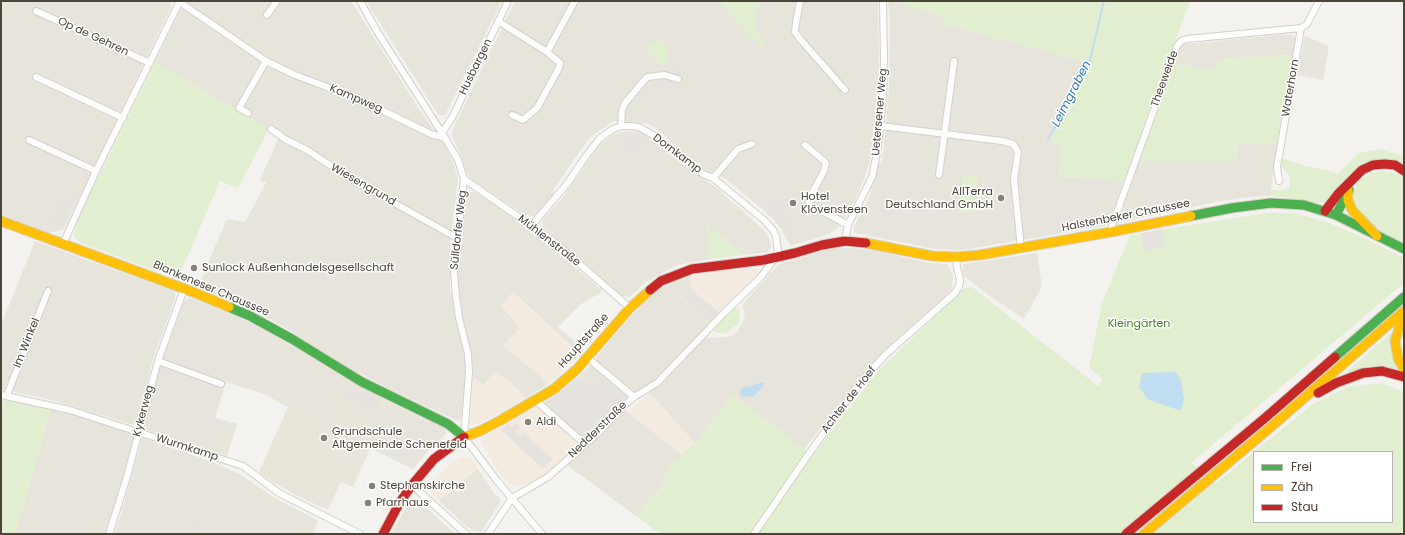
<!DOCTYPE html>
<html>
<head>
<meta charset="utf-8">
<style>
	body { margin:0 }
	#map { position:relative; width:1405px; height:535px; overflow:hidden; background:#f4f2ee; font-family:Poppins,sans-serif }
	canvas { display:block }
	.frame { position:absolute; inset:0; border:2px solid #4b4439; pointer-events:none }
	.legend { position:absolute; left:1253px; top:451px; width:140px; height:72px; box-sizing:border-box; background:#fff; border:1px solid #b7b4b0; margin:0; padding:5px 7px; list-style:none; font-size:12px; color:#4b4439 }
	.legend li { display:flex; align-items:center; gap:8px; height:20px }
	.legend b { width:20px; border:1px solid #b7b4b0 }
</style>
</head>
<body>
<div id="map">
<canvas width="1405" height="535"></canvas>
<div class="frame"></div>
<ul class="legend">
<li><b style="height:5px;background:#4caf50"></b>Frei</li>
<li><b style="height:5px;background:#ffc107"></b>Zäh</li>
<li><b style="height:5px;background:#c62828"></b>Stau</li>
</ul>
</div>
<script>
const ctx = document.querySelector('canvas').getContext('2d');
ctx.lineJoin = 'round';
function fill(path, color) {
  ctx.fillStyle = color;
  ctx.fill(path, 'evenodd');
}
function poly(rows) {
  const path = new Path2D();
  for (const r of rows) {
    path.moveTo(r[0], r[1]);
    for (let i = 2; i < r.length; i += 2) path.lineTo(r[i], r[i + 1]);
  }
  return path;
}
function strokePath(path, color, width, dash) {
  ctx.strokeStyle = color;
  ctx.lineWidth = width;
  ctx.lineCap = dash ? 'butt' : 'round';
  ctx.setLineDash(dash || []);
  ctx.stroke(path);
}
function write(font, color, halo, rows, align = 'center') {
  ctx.font = font + ' Poppins,sans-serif';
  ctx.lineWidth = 3;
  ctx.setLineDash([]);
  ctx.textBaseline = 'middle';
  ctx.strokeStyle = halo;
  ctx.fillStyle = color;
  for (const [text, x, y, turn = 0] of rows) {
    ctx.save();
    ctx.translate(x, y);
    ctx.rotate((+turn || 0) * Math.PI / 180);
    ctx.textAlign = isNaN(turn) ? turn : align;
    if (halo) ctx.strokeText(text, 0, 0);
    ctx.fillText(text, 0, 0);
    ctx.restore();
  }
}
fill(poly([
	[1,1,170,1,172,5,64,229,49,233,1,215],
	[185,1,351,1,420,111,445,145,453,162,458,179,450,243,450,290,459,325,467,373,463,419,458,421,394,391,350,368,284,327,255,311,198,286,227,219,245,222,266,183,260,180,279,137,269,129,155,62],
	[366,1,502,1,445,115,440,115,437,113],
	[515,1,878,1,879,73,871,157,865,177,855,200,841,225,831,233,791,246,777,223,769,215,726,179,708,172,689,158,656,128,648,124,634,122,614,121,590,137,553,190,554,194,534,216,525,215,478,184,471,179,466,171,462,158,454,141,452,136,453,129],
	[888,1,893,1,946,18,944,24,1086,62,1047,141,1062,142,1059,176,1124,181,1109,222,1105,226,962,250,935,249,855,233,853,229,870,195,870,191,879,163,881,163,884,146,889,87,890,23],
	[1291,34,1296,38,1293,55,1219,59,1215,70,1175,64,1181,46,1184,44],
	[1305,36,1329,46,1323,80,1297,75],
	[627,131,639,132,647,136,701,177,721,191,722,193,763,229,770,240,771,247,768,252,743,255,707,225,710,259,677,265,646,282,629,297,622,296,543,227,542,221,564,196,598,147,613,134],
	[1238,143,1277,143,1271,190,1271,196,1247,197,1216,202,1122,222,1119,219,1139,161,1236,161],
	[471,192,475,192,527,227,602,290,600,293,581,304,558,327,584,350,580,354,513,292,502,306,520,328,503,346,541,376,548,384,525,399,521,392,496,371,483,385,473,376,472,359,463,318,457,278,458,261,466,197,467,193],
	[35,241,173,291,175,293,175,299,153,359,137,423,133,425,56,401,1,389,1,325],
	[833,248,850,248,874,250,927,263,947,264,953,276,952,290,882,352,804,449,733,395,695,443,649,393,663,383,704,338,729,337,738,331,743,322,745,314,742,305,777,266,786,261,787,262],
	[1037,253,1042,287,1024,319,988,295,963,275,963,264],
	[689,277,693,291,681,297,711,321,652,383,635,393,631,392,598,363,596,357,641,305,653,294,662,288],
	[189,298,193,298,227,312,267,331,346,379,325,422,288,407,262,393,226,382,215,418,237,424,227,456,147,430,145,425,159,369,184,301],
	[590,366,594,366,603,374,592,387,579,376],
	[385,400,425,420,437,423,445,429,446,434,428,451,413,469,370,448,379,429,374,426],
	[51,408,131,433,134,438,118,495,105,534,15,534],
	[624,409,682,455,668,468,670,470,656,495,648,500,637,517,567,465,601,434],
	[142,438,210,461,241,475,272,496,318,521,313,534,114,534,120,517],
	[478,469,495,495,498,496,501,501,481,532,472,530,465,525,439,501,454,489,458,492,462,481],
	[411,499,417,499,455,534,391,534]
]), '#e7e4dc');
fill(poly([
	[752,267,757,270,759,273,758,277,719,312,693,291,689,277,716,271],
	[513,292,580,354,570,365,548,384,541,376,503,346,520,328,502,306],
	[496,371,521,392,525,399,503,412,474,425,471,425,468,420,473,376,483,385],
	[649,393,695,443,682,455,629,413],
	[536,406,579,444,547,474,527,484,515,486,510,484,498,471,481,441,481,438],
	[461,457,468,458,474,461,478,469,463,481,464,484,458,492,454,489,439,501,426,486,441,472]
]), '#f3ebdf');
fill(poly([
	[693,291,719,312,711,321,681,296],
	[603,374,629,395,597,430,586,439,584,439,543,403,561,391,579,376,592,387]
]), '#e6e2de');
fill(poly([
	[346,379,385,400,374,426,379,429,353,487,341,482,328,510,300,497,274,483,259,472,288,407,325,421]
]), '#eae5da');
fill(poly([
	[719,1,760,1,754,23,764,40,763,49],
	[893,1,1190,1,1124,181,1059,176,1062,142,1047,141,1086,62,944,24,945,18],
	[658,39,668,45,667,63,661,66,649,54,648,46],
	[1293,55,1277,143,1238,143,1236,161,1139,161,1175,64,1215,70,1219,59],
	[155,62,269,129,238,188,220,181,178,279,81,243,74,236,77,220],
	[1379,149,1404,156,1404,166,1380,160,1325,202,1320,203,1291,198,1271,196,1271,190,1289,189,1290,177,1281,165,1282,158,1298,164,1338,173,1359,153],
	[1381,171,1396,173,1404,178,1404,246,1378,230,1353,203,1354,190,1358,182,1373,172],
	[963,174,977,176,980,211,958,212],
	[1266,213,1294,213,1329,223,1368,240,1404,258,1404,283,1191,463,1216,483,1254,452,1254,522,1392,522,1392,452,1254,452,1313,404,1348,387,1382,383,1404,392,1404,534,661,534,637,517,648,500,657,495,670,470,667,468,695,443,733,395,813,455,878,371,965,288,972,287,1098,386,1103,379,1089,368,1102,303,1130,235],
	[707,225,743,255,710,259],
	[732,308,736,308,739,309,740,313,738,324,728,332,723,333,714,332,713,330,715,326],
	[1394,330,1404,372,1341,377],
	[1,399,51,408,15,534,1,534]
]), '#e1eecf');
fill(poly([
	[666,64,685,72,678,90,655,82,658,73,663,73],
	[635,134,643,140,631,153,620,144,627,135,631,138],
	[773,197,787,210,784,214,792,224,786,232,763,209],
	[62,202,71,206,62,227,52,223],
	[1162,229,1165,247,1144,251,1141,233],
	[349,386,381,399,376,411,344,397],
	[516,423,520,428,516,431,521,436,524,433,553,459,543,469,501,430,508,424,511,427],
	[190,523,193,524,218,534,186,534]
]), '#e6e3df');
fill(poly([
	[1175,372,1181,380,1184,399,1181,410,1172,408,1148,399,1139,387,1142,373],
	[763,382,764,383,763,386,754,396,742,397,740,395,741,389,743,387,751,386]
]), '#c0ddf1');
strokePath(poly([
	[1048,140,1090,60,1104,1]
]), '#c0ddf1', 2);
const street = poly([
	[178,1,266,61,295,75,359,99,431,134,445,138],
	[360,1,378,33,442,133,458,160,464,179,454,271,456,296,459,318,468,354,469,372,464,437,498,482,542,534],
	[800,1,796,23,795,32,800,39,845,90],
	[36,11,150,63],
	[267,15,277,1],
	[498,21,547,52,560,63,559,68,537,108,523,120,512,115],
	[547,52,575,1],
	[36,77,123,118],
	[248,113,239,108,266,61],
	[621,126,622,110,625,103,647,77,665,75,678,79],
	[881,126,1002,141,1013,144,1018,152,1014,179,1021,248],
	[271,129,285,139,307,150,351,179,457,238],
	[442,133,453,116,508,1],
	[29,140,96,171],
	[805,145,823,160,826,163,824,171,809,199,809,204,848,225],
	[939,175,954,61],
	[713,178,738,149,752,144],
	[464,179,552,240,630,308],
	[1279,181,1277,167,1301,28,1307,24,1319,1],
	[1111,232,1112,226,1177,46,1181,41,1187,39,1301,28],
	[845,241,848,225,872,177,877,153,883,99,884,60,883,1],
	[63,244,96,171,180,1],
	[588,358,634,397],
	[158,361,221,384],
	[1,395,70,410,243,466,279,493,360,534],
	[7,395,48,291],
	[535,400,585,444],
	[412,485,466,534],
	[109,534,126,480,158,361,184,289],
	[488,534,512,498,548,477,599,432,620,409,634,397,657,383,724,313,760,278,776,257,778,251,776,236,773,230,764,220,713,178,703,174,658,138,639,127,630,126,621,126,613,129,600,138,586,156,567,184,532,225],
	[754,534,808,455,859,384,885,355,954,294,959,287,960,280,957,268,956,257]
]);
const fast = poly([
	[1336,215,1349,190],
	[1191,216,1232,208,1271,203,1304,205,1336,215,1404,249],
	[229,307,250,316,292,339,362,382,448,424,464,437],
	[1335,357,1404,297]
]);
const slow = poly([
	[1348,191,1348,200,1352,210,1377,236],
	[1,221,193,292,229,307],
	[866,243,932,256,956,257,980,255,1111,232,1191,216],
	[1404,313,1395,341,1398,358,1404,369],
	[464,437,480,431,501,420,554,389,577,369,630,308,650,290],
	[1144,534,1272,426,1404,311]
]);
const jam = poly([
	[1325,211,1338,194,1362,170,1373,165,1385,164,1395,165,1404,171],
	[650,290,661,281,692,269,764,260,795,253,822,245,845,241,866,243],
	[1318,393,1336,383,1363,373,1382,371,1404,377],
	[383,534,400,502,412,485,434,459,464,437],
	[1126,534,1265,418,1335,357]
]);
strokePath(street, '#d2d0cb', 8);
strokePath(fast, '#d3cfc5', 11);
strokePath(slow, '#d3cfc5', 11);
strokePath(jam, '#d3cfc5', 11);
strokePath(street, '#fdfdfc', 6);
strokePath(fast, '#4caf50', 9);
strokePath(slow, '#ffc107', 9);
strokePath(jam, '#c62828', 9);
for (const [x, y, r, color] of [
	[1001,198,4,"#868178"],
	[793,203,4,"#868178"],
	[194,268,4,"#868178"],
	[528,422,4,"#868178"],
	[324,438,4,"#868178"],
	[372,486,4,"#868178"],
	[368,503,4,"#868178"]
]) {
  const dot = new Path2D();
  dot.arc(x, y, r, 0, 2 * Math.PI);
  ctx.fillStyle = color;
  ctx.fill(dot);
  strokePath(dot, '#fff', 1.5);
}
write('11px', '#4b4439', '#fff', [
	["Op de Gehren",93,37,25],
	["Husbargen",476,67,-64],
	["Theeweide",1165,79,-70],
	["Waterhorn",1291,88,-80],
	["Kampweg",356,99,23],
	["Uetersener Weg",880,112,-85],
	["Dornkamp",677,154,37],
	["Wiesengrund",363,185,30],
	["Halstenbeker Chaussee",1126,216,-11],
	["Sülldorfer Weg",459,230,-84],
	["Mühlenstraße",549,241,38],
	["Blankeneser Chaussee",211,289,23],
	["Hauptstraße",584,341,-48],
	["Im Winkel",27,343,-68],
	["Achter de Hoef",849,400,-52],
	["Kykerweg",144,411,-75],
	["Nedderstraße",598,430,-44],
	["Wurmkamp",187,448,18]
]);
write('11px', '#4b4439', '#fff', [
	["AllTerra",993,192,"right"],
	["Deutschland GmbH",993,205,"right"],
	["Hotel",801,197],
	["Klövensteen",801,210],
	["Sunlock Außenhandelsgesellschaft",202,268],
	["Aldi",536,422],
	["Grundschule",332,432],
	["Altgemeinde Schenefeld",332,445],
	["Stephanskirche",380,486],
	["Pfarrhaus",376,503]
], 'left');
write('11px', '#4a7f2a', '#fff', [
	["Kleingärten",1139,324]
]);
write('italic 12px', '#2e7ab2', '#fff', [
	["Leimgraben",1072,94,-63]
]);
</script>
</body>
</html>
